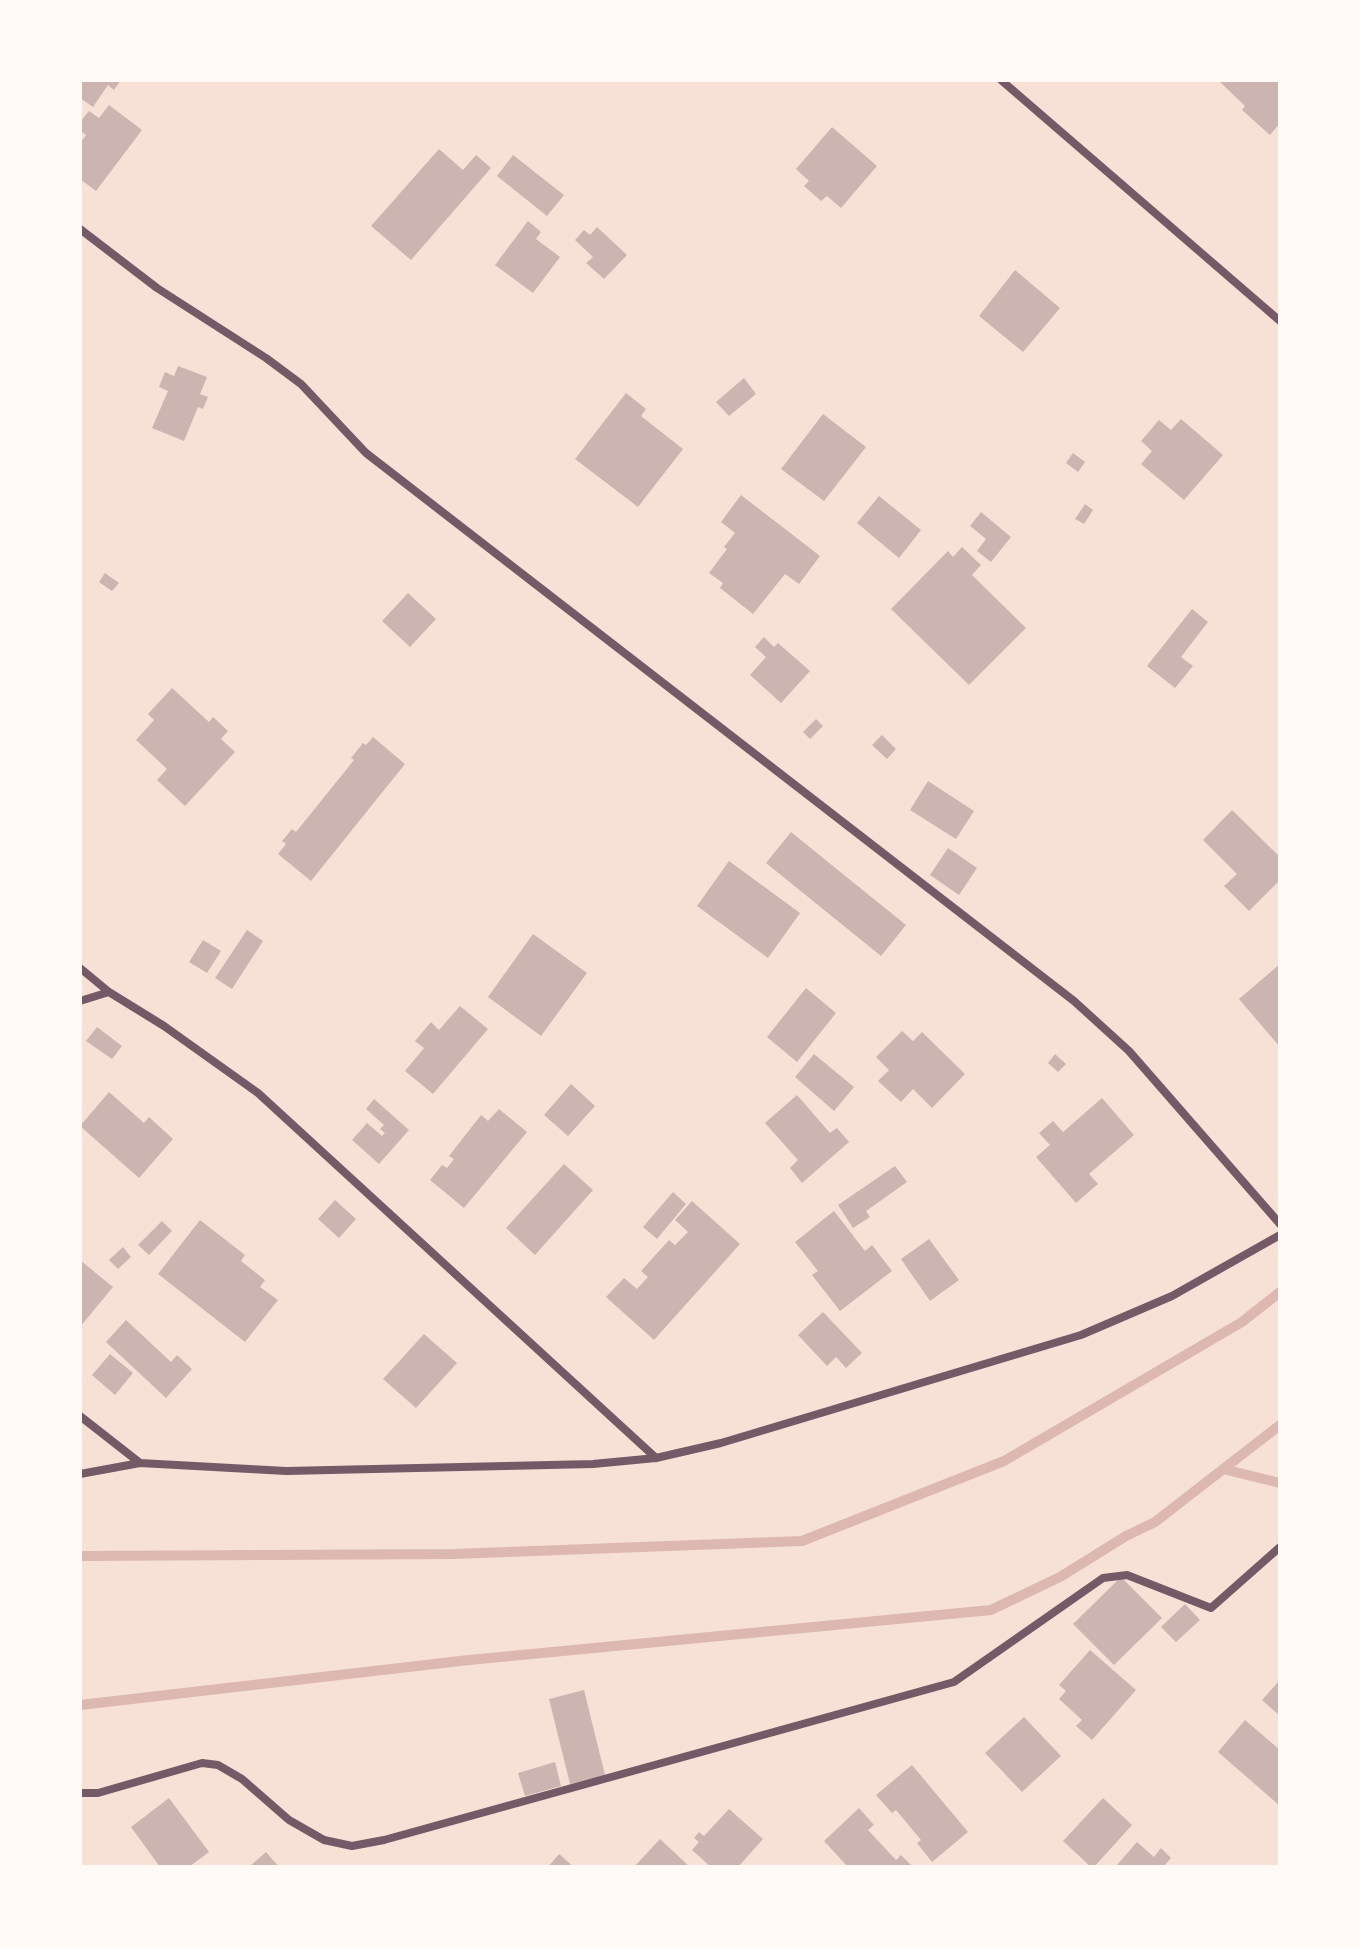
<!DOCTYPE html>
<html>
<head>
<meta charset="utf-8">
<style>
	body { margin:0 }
	#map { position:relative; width:1360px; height:1947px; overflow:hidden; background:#f7e1d7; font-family:"Roboto Condensed",sans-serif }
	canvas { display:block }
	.frame { position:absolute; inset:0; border:82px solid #fffaf5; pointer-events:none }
</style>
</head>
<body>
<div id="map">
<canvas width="1360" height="1947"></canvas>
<div class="frame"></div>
</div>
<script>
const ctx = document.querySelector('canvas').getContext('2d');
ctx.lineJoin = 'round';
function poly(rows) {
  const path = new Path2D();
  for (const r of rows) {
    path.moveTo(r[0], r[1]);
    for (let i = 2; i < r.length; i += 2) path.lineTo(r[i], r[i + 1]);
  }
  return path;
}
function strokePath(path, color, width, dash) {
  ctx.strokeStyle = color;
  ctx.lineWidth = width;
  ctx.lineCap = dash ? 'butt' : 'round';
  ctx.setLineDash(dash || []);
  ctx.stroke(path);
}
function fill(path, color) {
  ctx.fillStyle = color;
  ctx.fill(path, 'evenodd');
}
strokePath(poly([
	[1223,1469,1280,1483],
	[80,1556,454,1554,802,1541,1004,1461,1242,1322,1280,1292],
	[80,1705,469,1660,991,1610,1060,1577,1126,1536,1155,1522,1280,1425]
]), '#dcb8b0', 10);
fill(poly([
	[80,80,121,80,114,90,108,85,93,107,80,98],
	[1218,80,1280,80,1280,123,1270,135,1242,110,1245,106],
	[109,105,142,130,96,191,80,179,80,143,86,135,80,131,80,122,89,111,99,118],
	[832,127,877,166,841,208,827,196,821,201,804,186,809,181,796,169],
	[439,149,463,170,476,155,491,168,411,260,371,226],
	[513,155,564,195,547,216,497,176],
	[528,221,541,232,536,239,560,257,533,293,495,265],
	[597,227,627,255,604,279,586,263,593,257,575,240,584,230,590,235],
	[1015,270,1060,308,1023,352,979,316],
	[178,366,207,377,200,394,208,397,203,409,198,407,184,441,152,428,168,391,159,387,165,372,174,376],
	[744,378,756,394,729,416,716,402],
	[626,393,646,409,641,416,683,449,638,507,575,459],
	[823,414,866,447,824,501,781,469],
	[1181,419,1223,455,1184,500,1141,464,1152,451,1141,441,1159,420,1171,430],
	[1073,453,1085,462,1078,472,1066,463],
	[741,495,820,556,799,584,785,574,753,614,720,588,723,583,709,573,727,549,724,547,735,533,721,522],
	[879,496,921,530,899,558,857,523],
	[1085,504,1093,510,1084,524,1075,519],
	[981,512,1011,537,991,562,977,551,986,539,970,526],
	[962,547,981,565,972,575,1026,628,969,685,891,609,948,551,953,557],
	[105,573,119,583,112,591,99,582],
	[408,593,436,619,410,647,382,621],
	[1192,609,1208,622,1181,657,1193,666,1175,688,1147,666],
	[764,637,774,647,778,643,810,671,781,703,750,675,766,657,755,647],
	[172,688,209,722,213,717,228,731,221,739,235,752,185,806,157,780,167,769,136,740,154,720,148,714],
	[816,719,823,726,810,739,803,732],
	[882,735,896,749,887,759,872,745],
	[373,737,405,764,311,881,278,854,286,844,282,841,292,829,296,832,354,760,351,758,363,743,366,745],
	[928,781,974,811,956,839,910,810],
	[1232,810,1280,857,1280,880,1249,911,1224,886,1237,874,1203,840],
	[791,832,906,925,881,956,766,863],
	[948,848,977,868,959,895,930,875],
	[729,861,800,913,768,958,697,906],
	[247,930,263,941,232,989,215,978],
	[533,934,587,973,541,1036,488,997],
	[203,940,221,951,207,973,189,962],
	[1280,964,1280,1047,1239,999],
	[806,988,836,1013,797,1062,767,1037],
	[460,1006,488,1029,433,1094,405,1071,424,1048,415,1041,431,1022,439,1030],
	[97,1027,122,1046,112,1059,86,1041],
	[902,1031,913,1041,922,1032,965,1074,932,1108,913,1089,901,1102,878,1081,889,1070,876,1057],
	[814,1054,854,1087,834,1111,795,1077],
	[1055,1054,1066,1064,1058,1072,1048,1063],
	[571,1084,595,1106,568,1136,544,1115],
	[109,1092,144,1123,149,1117,173,1139,139,1178,80,1126],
	[797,1095,830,1133,837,1128,849,1142,802,1183,790,1168,798,1160,765,1123],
	[1102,1098,1134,1135,1089,1174,1098,1184,1076,1203,1036,1157,1050,1145,1039,1133,1053,1121,1063,1132],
	[374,1099,409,1130,379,1164,352,1140,367,1123,382,1136,385,1133,380,1129,384,1125,366,1109],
	[499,1109,527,1132,464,1208,430,1180,442,1165,447,1168,454,1159,449,1156,481,1115,488,1121],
	[564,1164,593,1190,535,1255,506,1228],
	[895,1166,907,1182,866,1211,870,1217,853,1228,838,1205],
	[673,1192,686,1204,657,1239,643,1227],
	[335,1200,356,1219,339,1238,318,1219],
	[692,1201,740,1244,654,1340,606,1297,624,1278,637,1289,648,1277,641,1271,669,1240,675,1245,688,1232,675,1220],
	[834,1211,865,1251,872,1245,892,1271,840,1311,812,1275,818,1271,795,1242],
	[200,1220,245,1255,241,1261,265,1280,260,1287,278,1300,245,1342,158,1274],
	[162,1221,172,1231,149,1255,138,1245],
	[929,1239,959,1280,930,1301,901,1259],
	[123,1247,131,1257,118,1269,109,1260],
	[80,1260,113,1287,80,1327],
	[823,1312,862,1353,846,1368,836,1357,827,1366,798,1335],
	[126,1320,171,1362,177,1355,192,1369,166,1398,106,1342],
	[424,1334,457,1363,416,1408,383,1379],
	[110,1354,133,1373,115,1395,92,1375],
	[1121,1577,1162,1618,1114,1665,1073,1624],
	[1185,1604,1200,1620,1176,1642,1161,1627],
	[1090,1650,1136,1690,1092,1740,1076,1726,1082,1720,1059,1699,1066,1691,1059,1685],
	[1280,1680,1280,1716,1262,1700],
	[584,1690,605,1775,570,1784,549,1699],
	[1024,1717,1061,1756,1022,1792,985,1753],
	[1245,1720,1280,1750,1280,1806,1218,1752],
	[555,1762,561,1786,525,1796,518,1773],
	[912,1765,968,1832,932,1862,917,1843,921,1840,896,1810,892,1813,876,1795],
	[169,1798,209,1852,189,1867,160,1867,131,1827],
	[1103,1798,1132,1825,1094,1867,1091,1867,1063,1841],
	[859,1808,874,1825,868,1830,896,1860,901,1855,913,1867,848,1867,824,1841],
	[729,1809,763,1839,738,1867,711,1867,692,1850,699,1842,694,1838,699,1832,704,1836],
	[660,1839,690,1867,634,1867],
	[1137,1842,1154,1857,1161,1848,1171,1858,1163,1867,1115,1867],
	[266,1852,279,1867,249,1867],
	[559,1854,574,1867,548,1867]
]), '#ccb4b1');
strokePath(poly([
	[1001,80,1280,321],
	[80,229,157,288,266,358,301,384,366,453,1074,1001,1129,1051,1280,1224],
	[80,968,109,992,164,1026,258,1093,656,1458],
	[80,1001,109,992],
	[80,1416,140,1463,80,1474],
	[140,1463,286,1471,593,1464,656,1458,721,1443,1081,1335,1172,1296,1280,1235],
	[80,1793,98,1793,202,1763,218,1765,242,1779,289,1820,324,1840,352,1846,384,1840,954,1682,1103,1578,1127,1575,1211,1608,1280,1547]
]), '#755966', 8);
</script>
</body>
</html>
